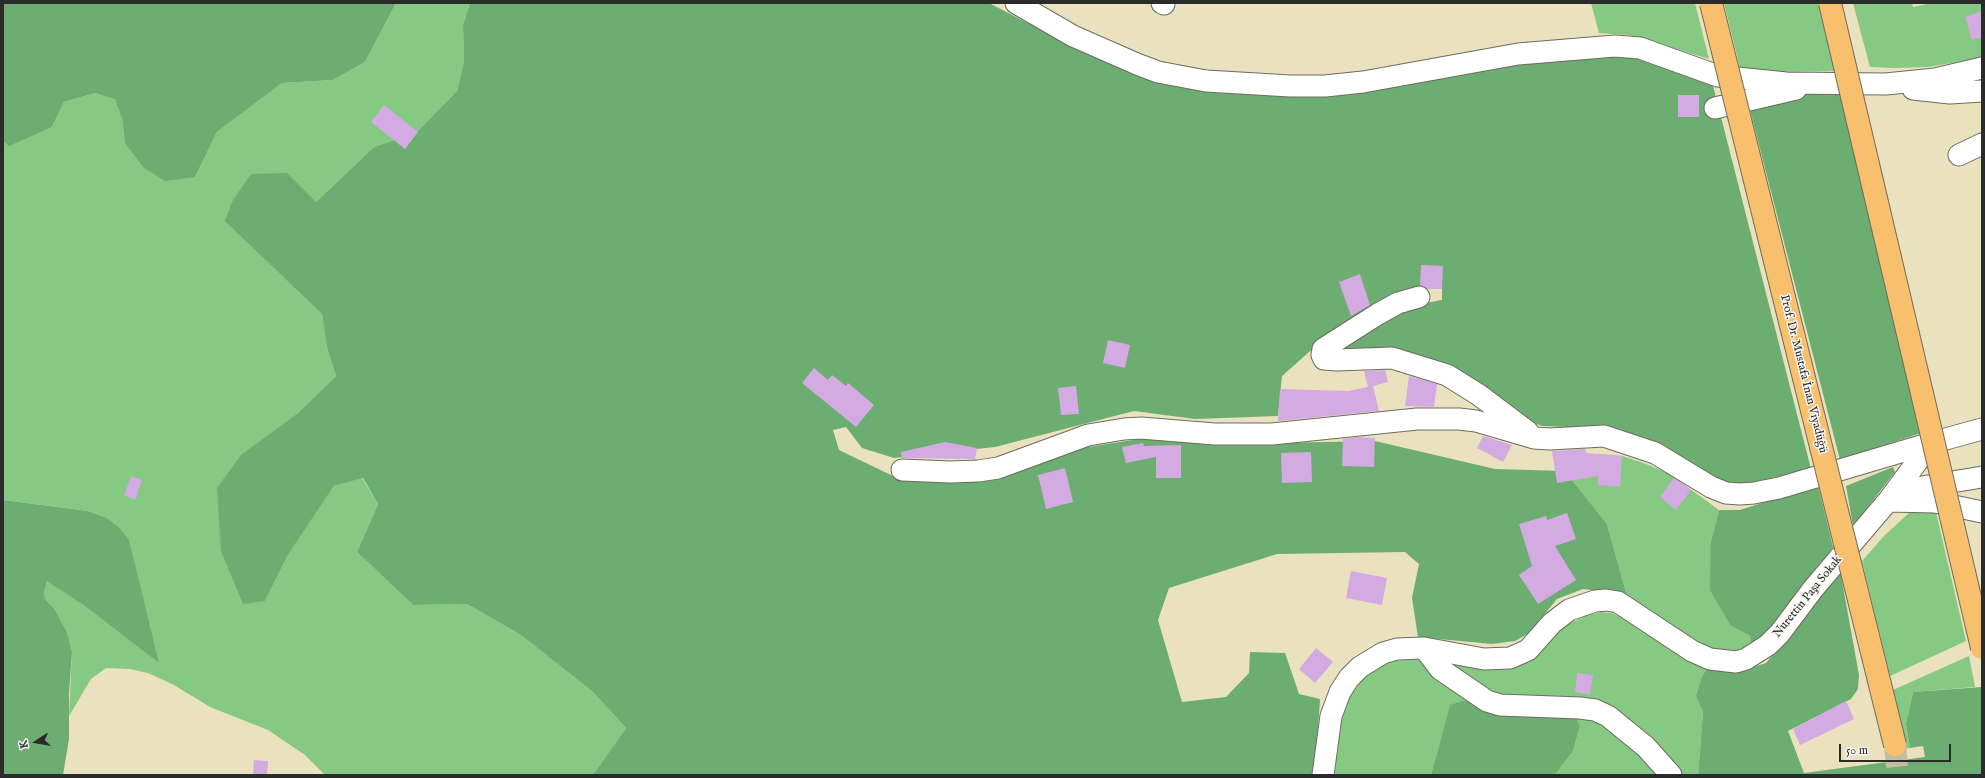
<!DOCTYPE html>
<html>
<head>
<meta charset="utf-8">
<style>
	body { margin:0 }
	#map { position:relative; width:1985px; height:778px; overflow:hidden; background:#eae1bf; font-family:"IM FELL English",serif }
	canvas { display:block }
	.frame { position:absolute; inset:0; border:4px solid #2b2b2b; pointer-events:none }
	.north { position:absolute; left:16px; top:722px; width:40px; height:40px; -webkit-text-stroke:3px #f6f6f2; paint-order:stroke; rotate:258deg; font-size:11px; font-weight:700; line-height:16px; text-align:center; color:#2b2b2b }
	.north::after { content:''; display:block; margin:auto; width:14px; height:18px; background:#2b2b2b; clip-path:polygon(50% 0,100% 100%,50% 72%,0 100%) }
	.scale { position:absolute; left:1839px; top:744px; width:112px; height:18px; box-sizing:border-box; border:2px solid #2b2b2b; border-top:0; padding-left:5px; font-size:12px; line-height:14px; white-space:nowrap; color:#2b2b2b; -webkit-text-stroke:3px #f6f6f2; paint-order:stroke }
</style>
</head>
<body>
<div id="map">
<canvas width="1985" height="778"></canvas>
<div class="frame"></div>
<div class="north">K</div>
<div class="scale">50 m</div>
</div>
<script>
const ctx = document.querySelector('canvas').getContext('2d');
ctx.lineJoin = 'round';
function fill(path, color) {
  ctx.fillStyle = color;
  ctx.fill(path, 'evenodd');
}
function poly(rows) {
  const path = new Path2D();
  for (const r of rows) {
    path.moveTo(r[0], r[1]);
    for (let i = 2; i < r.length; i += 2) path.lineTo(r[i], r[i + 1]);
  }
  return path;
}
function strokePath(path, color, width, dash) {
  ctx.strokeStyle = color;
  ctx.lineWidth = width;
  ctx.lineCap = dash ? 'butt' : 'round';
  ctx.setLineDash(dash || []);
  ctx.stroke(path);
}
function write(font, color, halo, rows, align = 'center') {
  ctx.font = font + ' "IM FELL English",serif';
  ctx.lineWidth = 3;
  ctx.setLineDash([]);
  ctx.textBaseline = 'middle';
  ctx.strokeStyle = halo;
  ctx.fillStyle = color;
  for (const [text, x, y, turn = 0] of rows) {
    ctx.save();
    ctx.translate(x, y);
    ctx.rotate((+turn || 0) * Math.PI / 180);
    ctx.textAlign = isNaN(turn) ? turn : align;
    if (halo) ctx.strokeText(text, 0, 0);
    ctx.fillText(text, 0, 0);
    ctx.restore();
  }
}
fill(poly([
	[396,3,470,3,463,25,464,61,457,91,416,133,374,147,316,202,226,221,322,314,327,348,336,376,297,414,265,601,288,555,334,486,362,478,378,504,357,552,413,605,467,604,521,635,593,692,626,728,595,772,590,775,325,775,305,755,268,730,210,707,174,685,148,673,130,669,106,668,91,679,69,716,72,652,67,632,54,608,45,599,44,592,47,580,80,603,158,662,129,541,119,527,107,518,88,511,3,500,3,141,9,145,52,127,64,102,95,93,115,98,122,119,125,143,195,177,217,132,282,83,333,80,365,62],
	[1591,3,1695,3,1709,59,1629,35,1599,33],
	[1724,3,1819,3,1835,71,1783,72,1740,68],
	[1853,3,1912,3,1913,7,1933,3,1982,3,1982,58,1928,67,1896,68,1870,67],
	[1600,454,1622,456,1641,462,1668,473,1719,510,1711,541,1731,626,1750,636,1752,646,1740,652,1709,652,1627,596,1607,524,1565,471],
	[1935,508,1966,641,1890,676,1862,561,1884,536,1909,513],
	[1601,612,1612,613,1627,620,1708,668,1696,694,1703,713,1698,775,1683,775,1637,728,1500,698,1451,670,1449,657,1486,667,1554,636,1567,625,1585,616],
	[1969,656,1975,687,1913,692,1906,724,1910,748,1901,749,1893,690],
	[1417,659,1469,699,1450,706,1431,775,1334,775,1337,739,1344,711,1350,694,1362,678,1377,666,1394,661],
	[1573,711,1616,730,1658,775,1555,775,1573,751,1580,726]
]), '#85c983');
fill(poly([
	[3,3,396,3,365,62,333,80,282,83,217,132,195,177,165,181,144,168,125,143,122,119,115,99,95,93,64,102,52,127,9,146,3,141],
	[470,3,989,3,1045,32,1148,76,1187,86,1619,54,1640,58,1712,82,1811,469,1740,485,1723,481,1699,468,1612,429,1542,426,1524,419,1498,397,1333,352,1415,305,1442,300,1442,289,1420,288,1317,345,1282,376,1278,416,1195,419,1134,411,995,447,894,458,862,448,846,427,833,430,839,450,893,476,937,482,1002,477,1081,448,1146,438,1274,443,1375,441,1495,469,1565,471,1607,524,1627,596,1609,592,1583,589,1557,599,1529,633,1515,641,1492,644,1418,637,1412,598,1419,564,1405,552,1277,554,1169,588,1158,620,1182,702,1226,697,1249,673,1250,652,1285,653,1299,694,1320,699,1315,775,590,775,595,772,626,728,593,692,521,635,467,604,413,605,357,552,378,504,363,478,334,486,288,555,265,601,243,604,221,551,217,488,241,455,297,414,336,376,327,348,322,314,225,221,233,200,251,174,287,173,316,202,374,147,416,133,457,91,464,61,463,25],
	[1839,91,1921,433,1840,460,1749,106,1808,93],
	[1893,467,1895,472,1853,526,1846,486],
	[1818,485,1833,547,1782,618,1752,646,1750,636,1731,626,1710,590,1711,541,1719,510,1740,510],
	[3,500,88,511,107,518,119,527,129,540,159,663,83,605,47,581,44,592,45,599,54,608,67,632,72,652,69,694,69,739,63,775,3,775],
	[1840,570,1859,675,1858,689,1851,699,1788,731,1804,773,1925,757,1923,746,1910,748,1906,724,1913,692,1982,687,1982,775,1698,775,1703,713,1696,695,1703,675,1708,668,1727,672,1747,669,1766,663],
	[1469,699,1573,711,1580,726,1573,751,1555,775,1431,775,1450,705]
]), '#6cad71');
fill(poly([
	[1982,11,1982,37,1972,40,1965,17],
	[1678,95,1699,95,1699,117,1678,117],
	[384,105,418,132,405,149,371,122],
	[1421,265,1443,266,1442,289,1428,289,1420,285],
	[1360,274,1370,305,1351,316,1339,282],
	[1108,340,1130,345,1125,368,1103,363],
	[814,368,828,380,832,375,846,386,848,383,874,405,856,427,802,383],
	[1385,370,1388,382,1373,386,1379,411,1278,421,1280,389,1348,391,1368,387,1364,371],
	[1409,376,1437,384,1434,407,1405,406],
	[1076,386,1079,414,1061,415,1058,388],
	[1483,436,1512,445,1503,462,1477,448],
	[1358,437,1375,438,1374,467,1342,466,1343,439],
	[945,442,977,448,975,459,902,458,901,452],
	[1143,443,1144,446,1181,445,1181,478,1156,478,1156,457,1126,463,1122,447],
	[1585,449,1586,453,1622,456,1620,487,1598,485,1598,476,1557,483,1552,451],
	[1311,452,1312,482,1282,483,1281,453],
	[1065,468,1073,502,1046,509,1038,475],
	[131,476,142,480,135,500,124,495],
	[1674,478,1691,490,1676,510,1660,497],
	[1567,513,1576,539,1555,546,1576,580,1538,604,1519,575,1532,566,1519,524,1546,516,1547,520],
	[1351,571,1387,578,1382,605,1346,598],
	[1316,648,1333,662,1315,683,1299,669],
	[1577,673,1593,675,1590,695,1575,692],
	[1846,701,1854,719,1800,745,1793,729],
	[254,760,268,761,267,775,253,775]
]), '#d4aae2');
strokePath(poly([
	[1895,745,1898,775]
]), '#c4bda1', 22, [22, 11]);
const minor = poly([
	[1016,3,1073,36,1137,64,1158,72,1206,81,1290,86,1325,86,1363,82,1518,54,1615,46,1640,48,1718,76,1786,83,1886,84,1935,79,1982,68],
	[1162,3,1164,4],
	[1913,89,1950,93,1982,91],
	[1715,108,1796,89],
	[1959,155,1982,144],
	[1419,297,1398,303,1378,314,1323,349,1322,355,1324,359,1337,360,1392,358,1447,375,1479,395,1528,432],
	[902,470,950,472,978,471,998,468,1088,435,1124,429,1141,428,1215,434,1272,434,1417,419,1459,419,1476,421,1534,438,1550,439,1604,436,1655,453,1711,487,1726,493,1740,494,1754,493,1779,488,1931,443],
	[1898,491,1982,477],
	[1888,501,1935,502,1982,512],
	[1424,648,1440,669,1487,701,1500,705,1580,708,1595,710,1608,716,1646,747,1671,775],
	[1323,775,1331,716,1340,692,1349,678,1360,667,1383,653,1397,649,1424,648,1484,659,1510,658,1528,650,1552,623,1569,610,1595,601,1606,600,1618,602,1692,651,1710,659,1736,662,1746,659,1768,645,1780,633,1813,589,1888,501,1931,443,1982,429]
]);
strokePath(minor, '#6e6b5f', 23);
strokePath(minor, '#fff', 21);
const highwayBridge = poly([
	[1711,3,1895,745],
	[1830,3,1982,648]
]);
strokePath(highwayBridge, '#6e6b5f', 24, []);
strokePath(highwayBridge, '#f8bf6c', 22);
write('12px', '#2b2b2b', '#f6f6f2', [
	["Prof. Dr. Mustafa İnan Viyadüğü",1803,374,76],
	["Nurettin Paşa Sokak",1808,597,-51]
]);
</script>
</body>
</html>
